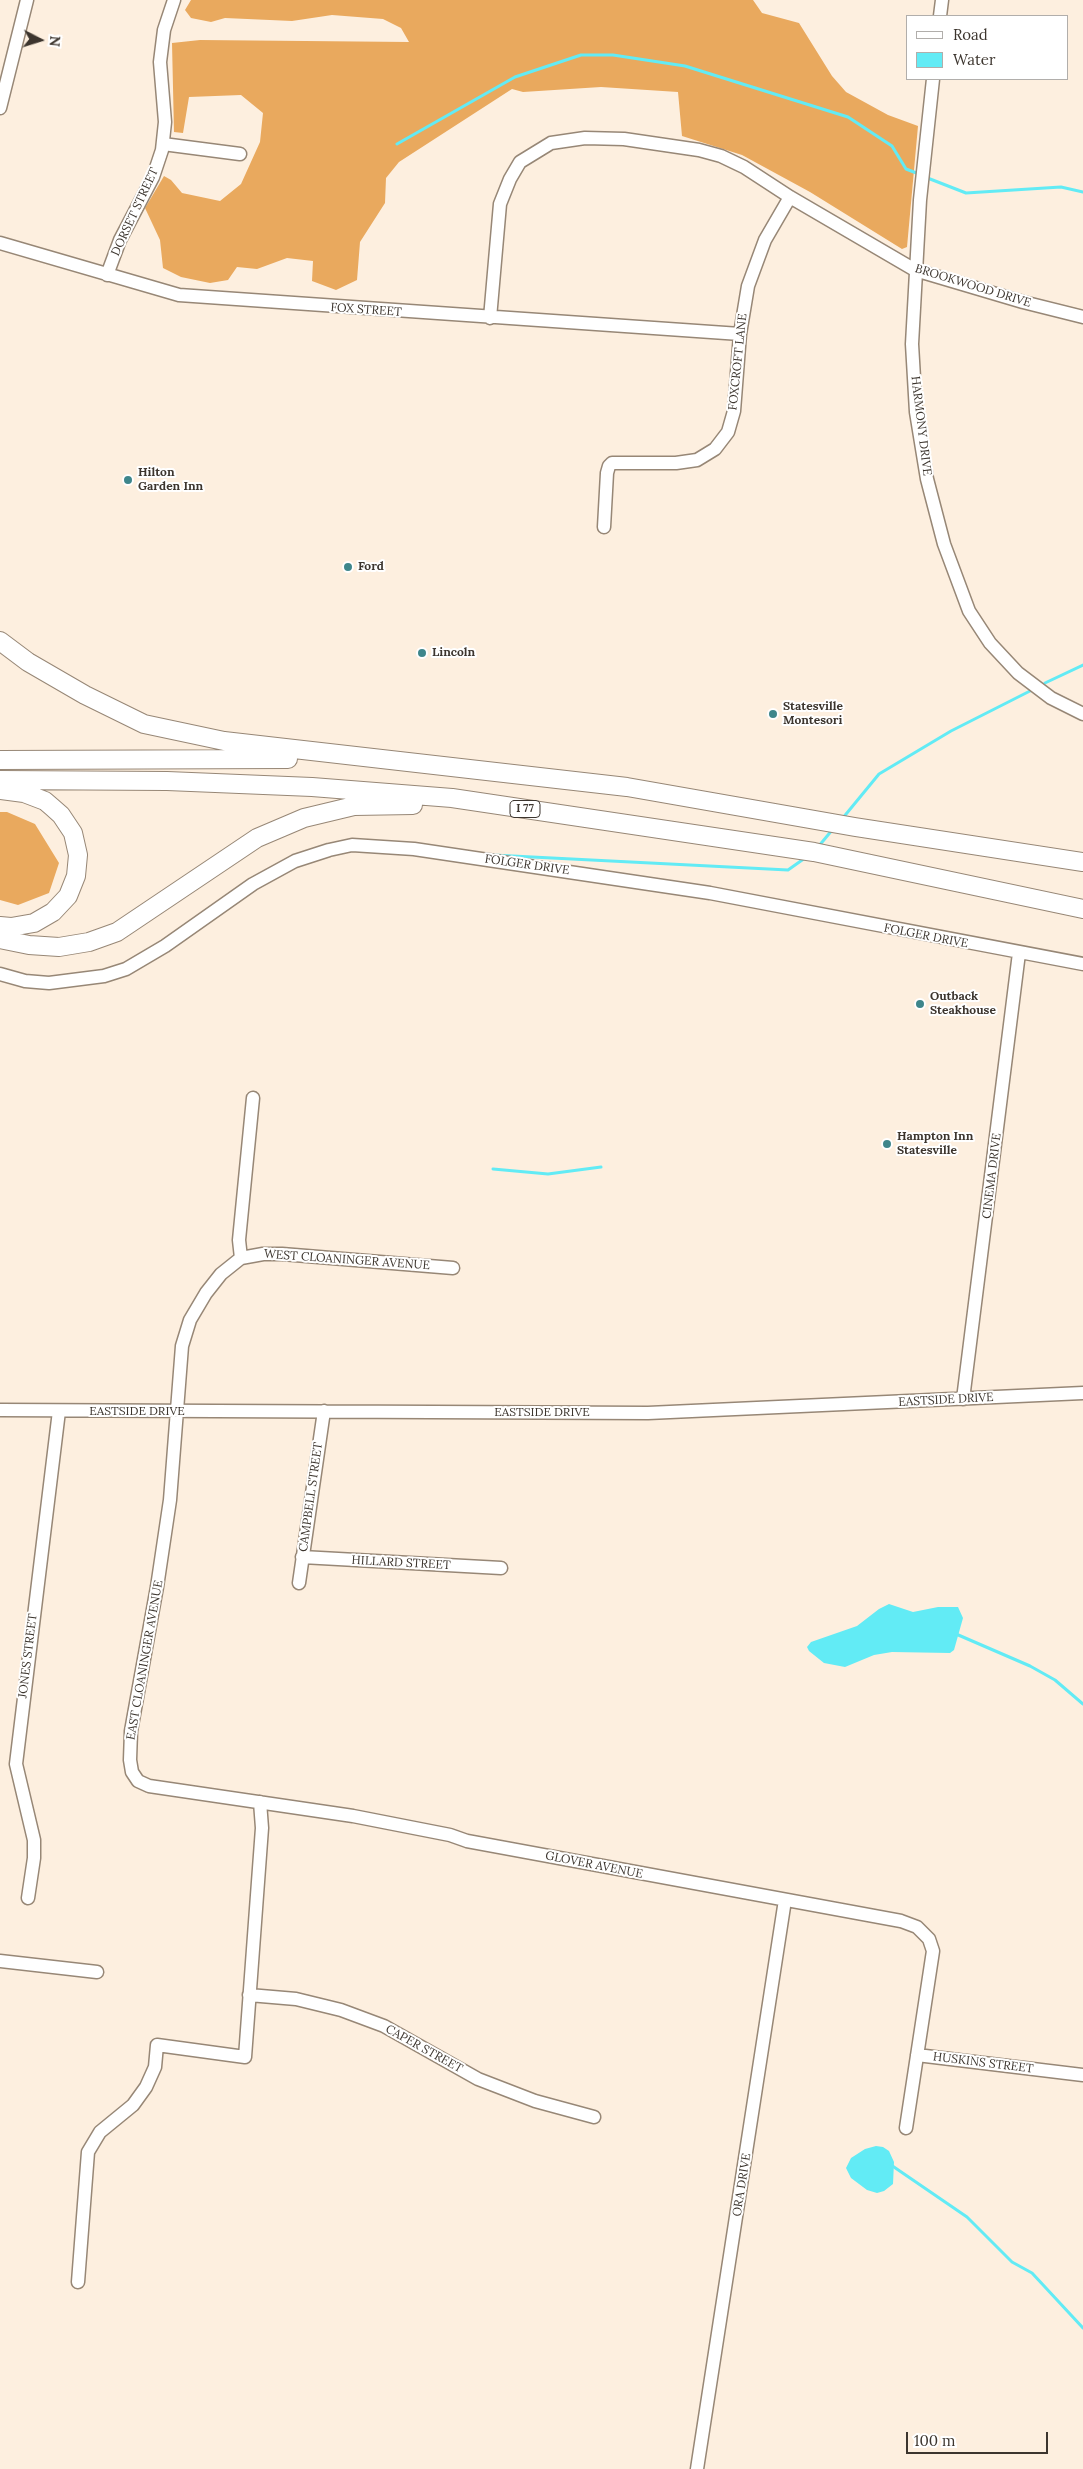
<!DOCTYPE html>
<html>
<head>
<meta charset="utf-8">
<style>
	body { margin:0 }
	#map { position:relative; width:1083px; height:2469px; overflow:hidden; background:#fdefdf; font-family:Lora,serif }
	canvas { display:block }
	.legend { position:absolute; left:906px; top:15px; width:162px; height:65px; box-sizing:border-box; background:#fff; border:1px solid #b1aeab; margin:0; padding:6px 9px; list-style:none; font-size:15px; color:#3c352e }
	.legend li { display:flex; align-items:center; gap:10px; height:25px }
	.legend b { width:25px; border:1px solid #b1aeab }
	.north { position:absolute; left:15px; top:15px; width:50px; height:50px; -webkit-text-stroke:4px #fff; paint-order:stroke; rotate:95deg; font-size:14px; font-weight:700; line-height:20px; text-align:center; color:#3c352e }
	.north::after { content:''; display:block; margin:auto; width:18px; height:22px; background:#3c352e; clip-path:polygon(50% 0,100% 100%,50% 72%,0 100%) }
	.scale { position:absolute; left:906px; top:2432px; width:142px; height:22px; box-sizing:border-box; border:2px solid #3c352e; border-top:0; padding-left:6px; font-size:15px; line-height:18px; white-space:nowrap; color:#3c352e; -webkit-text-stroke:4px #fff; paint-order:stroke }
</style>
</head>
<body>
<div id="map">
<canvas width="1083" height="2469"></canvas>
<ul class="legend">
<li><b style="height:6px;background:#fff"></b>Road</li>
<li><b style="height:14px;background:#62ebf5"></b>Water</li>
</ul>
<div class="north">N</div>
<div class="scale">100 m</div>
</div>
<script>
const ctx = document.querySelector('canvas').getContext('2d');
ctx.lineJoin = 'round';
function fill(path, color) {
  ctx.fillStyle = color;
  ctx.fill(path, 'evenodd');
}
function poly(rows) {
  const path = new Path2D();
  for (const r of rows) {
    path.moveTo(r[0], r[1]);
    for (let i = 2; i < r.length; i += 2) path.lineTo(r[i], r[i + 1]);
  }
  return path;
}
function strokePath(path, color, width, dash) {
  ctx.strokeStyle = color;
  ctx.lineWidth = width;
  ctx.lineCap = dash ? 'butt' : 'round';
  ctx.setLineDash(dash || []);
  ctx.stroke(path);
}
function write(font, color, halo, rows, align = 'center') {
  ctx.font = font + ' Lora,serif';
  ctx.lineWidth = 4;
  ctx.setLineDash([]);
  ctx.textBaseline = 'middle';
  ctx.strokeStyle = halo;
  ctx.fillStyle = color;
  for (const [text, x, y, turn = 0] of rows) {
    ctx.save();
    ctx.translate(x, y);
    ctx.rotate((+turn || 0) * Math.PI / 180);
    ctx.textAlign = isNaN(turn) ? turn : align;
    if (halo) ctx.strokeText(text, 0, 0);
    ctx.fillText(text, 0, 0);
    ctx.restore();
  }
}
fill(poly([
	[191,0,753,0,762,13,799,23,832,76,846,92,888,115,918,126,907,247,902,249,810,192,742,155,682,136,678,92,601,87,523,92,512,89,399,162,386,178,385,203,360,242,357,280,336,290,312,281,313,261,287,258,257,269,237,267,228,280,210,283,181,277,163,268,160,240,145,208,164,176,171,180,182,193,220,201,241,184,260,142,263,113,241,95,189,97,183,133,174,132,172,43,200,40,409,42,401,28,383,19,332,15,292,21,225,18,211,22,191,18,185,10],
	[0,812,7,812,35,824,59,863,49,893,18,905,0,900]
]), '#e9a95e');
fill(poly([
	[889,1604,913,1612,938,1607,958,1607,963,1618,954,1650,950,1653,892,1652,874,1655,845,1667,824,1663,809,1651,807,1647,811,1642,857,1626,879,1609],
	[876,2146,883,2147,889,2151,894,2162,893,2184,884,2191,877,2193,867,2190,851,2178,846,2168,851,2158,865,2149]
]), '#62ebf5');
strokePath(poly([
	[397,144,515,77,581,55,613,55,685,66,848,117,892,146,906,169,919,174],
	[925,177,966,193,1061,187,1083,192],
	[1045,683,1083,665],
	[842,819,879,774,951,731,1030,691],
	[818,847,833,829],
	[493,855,788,870,805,858],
	[493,1169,548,1174,601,1167],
	[956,1634,1030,1666,1055,1680,1083,1704],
	[891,2165,967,2217,1012,2262,1032,2273,1083,2328]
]), '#62ebf5', 3);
const minor = poly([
	[940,16,942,0],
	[933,79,920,200,912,344,916,412,927,479,944,544,969,611,990,643,1018,673,1051,698,1083,714],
	[0,108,27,0],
	[163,144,240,154],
	[0,243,179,295,740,334],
	[107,275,120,240,153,177,162,150,165,122,160,62,164,30,174,0],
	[490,318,500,204,510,179,520,162,551,143,585,138,624,139,699,150,721,156,744,167,790,197,915,270,1023,302,1083,317],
	[604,527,607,473,609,466,612,463,676,463,697,460,715,449,728,432,734,411,740,334,748,286,765,240,790,197],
	[0,974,25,981,49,983,104,976,126,969,165,946,253,884,295,861,329,850,352,845,414,849,710,893,1083,964],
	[253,1098,239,1240,241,1258,221,1274,206,1293,190,1320,182,1346,170,1500,157,1587,131,1731,130,1760,132,1772,138,1781,149,1786,353,1816,450,1835,467,1841,901,1921,917,1927,929,1939,933,1951,906,2128],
	[241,1258,263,1254,282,1254,453,1268],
	[963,1399,1019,953],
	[0,1410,648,1413,1083,1393],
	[302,1557,501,1568],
	[299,1583,324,1411],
	[28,1898,34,1858,34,1840,16,1764,59,1411],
	[0,1961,97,1972],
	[249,1995,296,1999,341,2010,384,2026,478,2079,535,2101,594,2117],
	[917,2055,1083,2075],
	[78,2282,88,2152,100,2132,133,2105,146,2087,155,2067,157,2045,245,2057,262,1828,260,1802],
	[697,2469,785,1900]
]);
const highway = poly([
	[0,641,28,662,85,695,144,724,224,741,627,787,855,827,1083,862],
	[0,760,288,759],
	[0,780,167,781,312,787,452,798,814,852,1083,909],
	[0,790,24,793,45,801,52,807,61,815,73,833,78,855,76,876,68,896,53,912,34,923,11,927,0,926],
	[0,939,29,945,59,947,89,942,117,932,257,838,304,818,354,806,413,805]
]);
strokePath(minor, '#978776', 15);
strokePath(highway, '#978776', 20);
strokePath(minor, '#fff', 12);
strokePath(highway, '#fff', 18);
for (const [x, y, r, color] of [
	[128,480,5,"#3e868b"],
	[348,567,5,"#3e868b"],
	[422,653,5,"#3e868b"],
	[773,714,5,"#3e868b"],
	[920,1004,5,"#3e868b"],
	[887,1144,5,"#3e868b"]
]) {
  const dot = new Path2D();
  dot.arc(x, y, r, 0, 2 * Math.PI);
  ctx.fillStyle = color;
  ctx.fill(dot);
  strokePath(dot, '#fff', 2);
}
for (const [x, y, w] of [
	[525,809,30]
]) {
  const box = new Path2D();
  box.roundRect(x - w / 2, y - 8.5, w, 17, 4);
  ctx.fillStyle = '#fff';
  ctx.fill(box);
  strokePath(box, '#3c352e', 1);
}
write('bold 11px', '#3c352e', null, [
	["I 77",525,809]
]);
write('12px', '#3c352e', '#fff', [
	["DORSET STREET",135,212,-65],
	["BROOKWOOD DRIVE",973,286,17],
	["FOX STREET",366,310,4],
	["FOXCROFT LANE",738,362,-84],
	["HARMONY DRIVE",921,426,83],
	["FOLGER DRIVE",527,865,8],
	["FOLGER DRIVE",926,936,11],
	["CINEMA DRIVE",992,1176,-83],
	["WEST CLOANINGER AVENUE",347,1260,4],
	["EASTSIDE DRIVE",946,1400,-3],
	["EASTSIDE DRIVE",137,1412],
	["EASTSIDE DRIVE",542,1413],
	["CAMPBELL STREET",311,1497,-82],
	["HILLARD STREET",401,1563,3],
	["JONES STREET",28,1656,-83],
	["EAST CLOANINGER AVENUE",145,1660,-80],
	["GLOVER AVENUE",594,1865,11],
	["CAPER STREET",424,2049,29],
	["HUSKINS STREET",983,2063,7],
	["ORA DRIVE",742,2185,-81]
]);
write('bold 12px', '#3c352e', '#fff', [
	["Hilton",138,473],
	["Garden Inn",138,487],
	["Ford",358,567],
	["Lincoln",432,653],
	["Statesville",783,707],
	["Montesori",783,721],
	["Outback",930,997],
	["Steakhouse",930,1011],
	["Hampton Inn",897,1137],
	["Statesville",897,1151]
], 'left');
</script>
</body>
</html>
